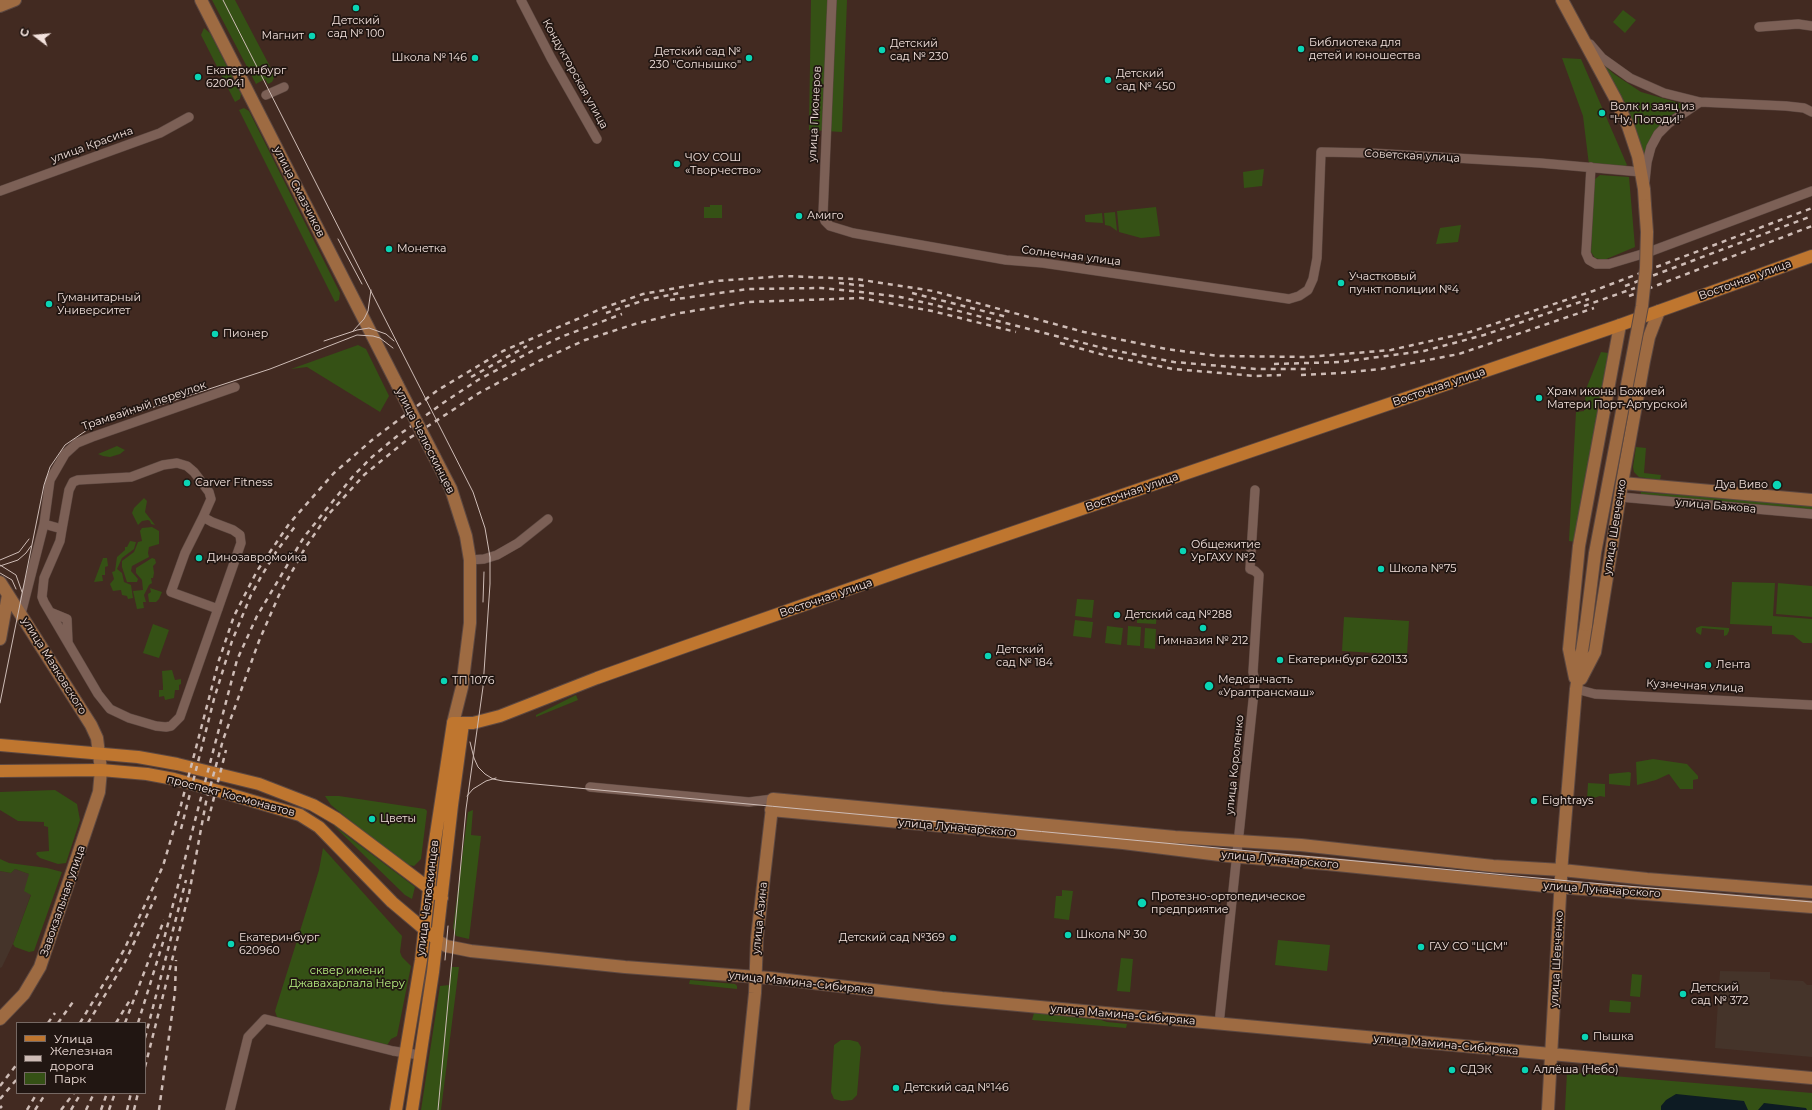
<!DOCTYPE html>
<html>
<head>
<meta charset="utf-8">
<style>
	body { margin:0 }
	#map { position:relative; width:1812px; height:1110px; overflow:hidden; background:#422a21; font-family:Montserrat,sans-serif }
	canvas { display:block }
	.legend { position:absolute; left:16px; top:1022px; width:130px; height:72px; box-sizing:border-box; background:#211612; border:1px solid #756863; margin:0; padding:5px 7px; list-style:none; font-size:12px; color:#f3e2dd }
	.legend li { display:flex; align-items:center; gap:8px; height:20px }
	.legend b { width:20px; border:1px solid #756863 }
	.north { position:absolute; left:16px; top:16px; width:40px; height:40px; -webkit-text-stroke:3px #211612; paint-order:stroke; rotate:286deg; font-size:11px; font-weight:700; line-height:16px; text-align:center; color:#f3e2dd }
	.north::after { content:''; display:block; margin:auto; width:14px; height:18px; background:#f3e2dd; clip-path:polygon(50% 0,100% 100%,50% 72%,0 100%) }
</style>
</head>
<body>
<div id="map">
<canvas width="1812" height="1110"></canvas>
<ul class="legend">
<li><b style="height:5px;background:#bf762f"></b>Улица</li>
<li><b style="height:5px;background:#cebcb6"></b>Железная дорога</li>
<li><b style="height:11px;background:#355115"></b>Парк</li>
</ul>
<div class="north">С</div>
</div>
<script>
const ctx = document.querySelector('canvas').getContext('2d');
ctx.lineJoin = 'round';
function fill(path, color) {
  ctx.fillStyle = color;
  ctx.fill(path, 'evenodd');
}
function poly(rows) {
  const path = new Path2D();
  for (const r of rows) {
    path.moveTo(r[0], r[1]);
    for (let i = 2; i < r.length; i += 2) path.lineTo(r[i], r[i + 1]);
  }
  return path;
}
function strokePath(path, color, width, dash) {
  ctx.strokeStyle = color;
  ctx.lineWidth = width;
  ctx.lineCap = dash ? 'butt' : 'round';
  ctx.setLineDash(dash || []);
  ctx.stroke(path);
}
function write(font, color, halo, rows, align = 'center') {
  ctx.font = font + ' Montserrat,sans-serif';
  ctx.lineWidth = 3.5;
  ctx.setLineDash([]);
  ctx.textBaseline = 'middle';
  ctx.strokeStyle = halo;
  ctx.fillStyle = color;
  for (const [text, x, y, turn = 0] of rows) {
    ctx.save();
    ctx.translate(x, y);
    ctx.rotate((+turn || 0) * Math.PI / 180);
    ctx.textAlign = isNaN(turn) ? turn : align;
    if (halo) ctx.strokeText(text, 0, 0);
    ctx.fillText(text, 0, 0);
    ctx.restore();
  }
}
fill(poly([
	[15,869,29,874,31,894,13,944,2,967,0,968,0,871,11,873],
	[1720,971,1770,972,1770,979,1803,981,1807,985,1812,985,1812,1057,1715,1048]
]), '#45342a');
fill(poly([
	[212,0,235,0,275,76,272,82,268,84,265,79,256,84],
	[811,0,847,0,842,132,809,130],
	[1623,10,1636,20,1625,33,1613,22],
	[204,28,210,33,241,94,240,99,235,102,201,35],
	[1562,58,1581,59,1627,165,1623,168,1589,165,1583,116],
	[1603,64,1614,74,1641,92,1683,104,1684,108,1670,116,1658,129,1645,157,1628,108],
	[244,108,249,111,340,293,339,300,335,302,239,110],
	[1264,169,1262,186,1244,188,1243,172],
	[1600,175,1629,177,1635,247,1604,260,1595,258,1591,252,1594,180],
	[710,205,722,205,722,218,704,218,704,207,710,207],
	[1156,207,1160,236,1141,238,1119,232,1117,211],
	[1115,212,1117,231,1110,226,1105,225,1104,213],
	[1102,213,1103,223,1086,222,1085,220,1085,215],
	[1461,225,1458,242,1436,244,1440,228],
	[358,345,366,349,389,396,380,412,307,367,291,369],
	[1601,352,1608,353,1589,473,1576,542,1569,541,1576,412,1584,411,1586,389],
	[117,446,125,450,120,454,110,457,103,456,98,454],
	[1636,447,1646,448,1644,473,1661,475,1660,480,1639,477,1634,472,1633,467],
	[1641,492,1812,505,1812,510,1640,497],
	[144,498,147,501,145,512,155,525,151,524,150,521,148,520,142,521,138,525,132,513,134,508],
	[152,527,159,531,159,544,149,547,148,553,149,557,132,566,131,571,138,579,137,582,127,582,122,567,122,561,134,552,138,542,142,541,140,531,142,528],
	[130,541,136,542,134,549,122,558,117,569,122,573,124,582,131,585,133,598,128,599,127,596,122,595,121,590,113,591,110,584,114,579,112,572,115,571,117,557,125,550,125,547,127,547],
	[103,558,107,558,108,566,105,567,105,575,102,575,103,581,94,582],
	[152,558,155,559,156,563,153,566,154,573,153,578,151,578,152,583,149,585,144,595,146,602,143,602,144,608,137,609,133,591,143,590,142,580,136,573,136,568],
	[1732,582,1775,583,1773,616,1812,619,1812,643,1803,643,1793,635,1772,634,1772,626,1730,624],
	[1778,583,1812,586,1812,617,1776,614],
	[150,588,162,592,159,599,156,602,149,602,148,594,151,592],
	[1077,599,1094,600,1092,618,1075,616],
	[1137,610,1157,611,1156,624,1137,623],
	[1344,617,1409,621,1407,655,1342,651],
	[1075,620,1093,622,1091,638,1073,636],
	[153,624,169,630,159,658,143,653],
	[1107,626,1123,628,1121,645,1105,643],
	[1128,626,1141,627,1140,646,1127,645],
	[1701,626,1729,628,1729,631,1727,635,1724,636,1724,630,1702,628,1701,635,1699,634,1696,632,1696,628],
	[1145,628,1156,629,1155,649,1144,648],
	[172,670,175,680,181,679,181,684,179,685,179,690,175,690,174,698,165,700,164,696,159,697,159,690,163,690,163,687,162,671],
	[576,695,578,700,536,717,536,715],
	[1653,759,1687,764,1698,776,1698,779,1693,780,1693,789,1680,789,1669,774,1656,780,1637,785,1636,762],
	[1629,772,1631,773,1630,786,1609,784,1609,774],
	[1588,783,1605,784,1605,797,1600,796,1587,800],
	[55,790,77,804,80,820,66,863,58,864,40,858,36,854,37,852,49,851,48,827,44,826,44,822,18,821,0,810,0,792],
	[325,796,339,796,425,809,427,811,421,859,414,866,404,864,331,805],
	[473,810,471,835,481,836,469,939,456,936,453,928,468,812],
	[333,825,415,887,412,899,405,895],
	[323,848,402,936,400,952,402,957,411,966,397,1036,391,1039,386,1047,373,1044,370,1041,278,1020,275,1011,319,870],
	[0,859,9,863,47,868,62,872,34,951,29,952,15,947,13,944,31,895,24,891,29,874,15,869,11,873,0,871],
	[1062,890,1073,891,1069,920,1054,918,1056,896,1062,896],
	[1278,940,1330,945,1327,971,1275,965],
	[1121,958,1133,959,1130,992,1117,991],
	[451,967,459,967,441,1110,421,1110,440,986,449,985],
	[1632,974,1642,975,1640,997,1630,996],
	[690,980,735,984,737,986,737,989,689,984],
	[1610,1000,1631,1002,1630,1013,1609,1012],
	[1034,1013,1101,1020,1107,1022,1127,1024,1126,1028,1032,1020],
	[841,1040,850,1040,858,1042,861,1047,857,1095,852,1100,842,1101,834,1099,831,1092,834,1045],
	[1567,1072,1812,1093,1812,1110,1565,1110]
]), '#355115');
fill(poly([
	[1676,1094,1744,1101,1748,1110,1661,1110,1661,1106,1666,1100],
	[1764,1103,1806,1108,1807,1110,1758,1110]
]), '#0d1b23');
const street = poly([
	[521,0,551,58,597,139],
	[832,0,823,214,825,221,830,226,853,233,1006,260,1043,263,1289,299,1299,296,1308,290,1313,279,1317,258,1321,152,1370,153,1540,163,1641,172],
	[1759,27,1798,24,1812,26],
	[1590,44,1602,58,1630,78,1664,93,1700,102,1786,106,1804,108,1812,112],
	[266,95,284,87],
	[1591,167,1586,253,1589,260,1596,264,1609,264,1649,252,1812,191],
	[1645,181,1647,162,1651,147,1658,134,1669,123,1700,102],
	[0,191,160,133,189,117],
	[1620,497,1812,514],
	[203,517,185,553,171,592,218,609],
	[44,524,62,529,69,490,73,482,78,480,131,477,163,465,177,463,187,466,194,472,209,492,211,499,203,517,212,522,233,530,240,535,241,543,180,717,171,726,166,727,156,726,129,718,110,709,98,694,44,602,42,597,44,578,60,541,62,529],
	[470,560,484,559,497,555,518,543,548,519],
	[50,612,67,619,68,642],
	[21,614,44,524,50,480,65,454,77,443,92,437,235,387],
	[1576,689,1595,694,1812,705],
	[590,787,749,802,773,799],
	[1219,1024,1255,682,1253,672,1259,575,1255,571,1250,569,1255,490],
	[230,1110,248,1037,265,1019,393,1051,420,1055]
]);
const secondary = poly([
	[201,0,397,384],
	[1562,0,1615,98,1628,126,1638,156,1644,189,1645,205],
	[0,6,15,0],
	[435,458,451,489,466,536,470,560,470,623,462,687,453,723],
	[1622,483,1812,500],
	[0,582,91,725,97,738,101,770,99,792,40,967,24,994,0,1019],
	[0,639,8,595],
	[1575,678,1569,649,1579,546,1620,325],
	[1581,679,1595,652,1622,483,1644,361,1649,337,1659,311],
	[771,810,1123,843,1228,856,1327,864,1545,886,1812,907],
	[437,940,446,946,471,951,625,967,770,978,942,998,1812,1078],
	[743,1110,755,993,757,938,773,799,1175,837,1301,845,1493,866,1562,870,1647,879,1812,892],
	[1548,1110,1562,860,1576,689,1586,625]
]);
const primary = poly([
	[0,745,138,757,177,764,259,784,313,805,337,819,442,898],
	[0,771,101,770,147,774,174,779,222,792,300,815,319,827,392,902,437,940],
	[396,1110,421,960,433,854,453,723,473,723,500,716,597,678,684,647,912,567,1620,325,1812,256],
	[412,1110,433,972,452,805,463,724]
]);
strokePath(street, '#5d4841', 10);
strokePath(secondary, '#5d4841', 14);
strokePath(primary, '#5d4841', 14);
strokePath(street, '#7c6056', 9);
strokePath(secondary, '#9e6b42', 12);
strokePath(primary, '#bf762f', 12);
strokePath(poly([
	[223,0,473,492,485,528,490,557,490,584,483,687,466,809,438,1110],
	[338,239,362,284],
	[353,331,364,319,368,311,371,290],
	[324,341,357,330,369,328,386,334,394,341],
	[0,560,19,552,29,539],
	[0,565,16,575,22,592],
	[0,566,18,560,26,553,31,546],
	[0,573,12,580,16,589],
	[483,602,484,572],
	[0,703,44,485,50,467,65,445,90,428,270,369,357,335,373,336,380,338,393,348],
	[470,742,474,758,478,767,485,774,493,779,503,781,1580,882,1812,902],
	[467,796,473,789,486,781,496,778],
	[445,960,448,926]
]), '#cebcb6', 1);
strokePath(poly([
	[839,283,866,286],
	[1625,286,1812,216],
	[912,293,1007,317],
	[1629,296,1812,226],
	[670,300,748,289,821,288,861,292,900,297,935,305,1107,349,1174,362,1256,369,1311,369],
	[1584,306,1635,288],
	[606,313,645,300,679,293],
	[1060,343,1104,355,1173,369,1256,376,1281,375],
	[1274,364,1340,362,1424,351,1484,335,1589,299],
	[1301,375,1340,373,1381,369,1459,354,1594,308],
	[471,377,527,346],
	[208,821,226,750],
	[181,829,214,699,232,641,251,595,262,575,276,552,296,525],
	[189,894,206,802,223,740,259,641,279,595,305,548,327,516,364,475,408,439,479,393,539,361,585,340,635,324,680,313,748,302,861,298,932,311,1016,332],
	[48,1023,55,1013],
	[58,1023,75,999],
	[80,1023,124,950,163,866,181,805,219,660,234,616,257,571,289,524,334,473,372,440,438,390,503,351,603,308,643,294,716,281,785,276,856,279,933,291,1084,332,1166,349,1219,356,1308,357,1391,350,1470,332,1593,291,1812,208],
	[88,1023,125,962,156,896],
	[116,1023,130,1000],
	[125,1023,164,920],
	[138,1023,164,939,237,660,257,616,304,537,354,475,372,457,396,437,443,403,478,380,534,350,561,337,622,314],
	[145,1038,186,880],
	[145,1067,190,889],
	[0,1086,17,1064],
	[0,1099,17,1079],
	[0,1108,2,1106],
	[27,1110,37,1093],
	[35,1110,46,1093],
	[61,1110,74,1093],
	[71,1110,81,1093],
	[86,1110,94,1093],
	[101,1110,107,1093],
	[109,1110,115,1093],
	[127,1110,131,1093],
	[134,1110,138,1093],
	[159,1110,175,992,176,960]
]), '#cebcb6', 2.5, [5, 5]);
const secondaryBridge = poly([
	[397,384,435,458],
	[1586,625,1595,553,1642,306,1646,268,1647,232,1645,205]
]);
strokePath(secondaryBridge, '#5d4841', 14, []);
strokePath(secondaryBridge, '#9e6b42', 12);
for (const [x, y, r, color] of [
	[356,8,4,"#0ad5b5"],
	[312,36,4,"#0ad5b5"],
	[1301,49,4,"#0ad5b5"],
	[882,50,4,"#0ad5b5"],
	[475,58,4,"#0ad5b5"],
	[749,58,4,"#0ad5b5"],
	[198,77,4,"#0ad5b5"],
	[1108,80,4,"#0ad5b5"],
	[1602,113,4,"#0ad5b5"],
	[677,164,4,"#0ad5b5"],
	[799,216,4,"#0ad5b5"],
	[389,249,4,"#0ad5b5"],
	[1341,283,4,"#0ad5b5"],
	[49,304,4,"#0ad5b5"],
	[215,334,4,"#0ad5b5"],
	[1539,398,4,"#0ad5b5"],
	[187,483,4,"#0ad5b5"],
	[1777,485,5,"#0ad5b5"],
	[1183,551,4,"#0ad5b5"],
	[199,558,4,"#0ad5b5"],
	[1381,569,4,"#0ad5b5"],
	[1117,615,4,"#0ad5b5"],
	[1203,628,4,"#0ad5b5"],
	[988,656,4,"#0ad5b5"],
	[1280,660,4,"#0ad5b5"],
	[1708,665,4,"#0ad5b5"],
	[444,681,4,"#0ad5b5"],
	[1209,686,5,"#0ad5b5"],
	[1534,801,4,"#0ad5b5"],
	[372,819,4,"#0ad5b5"],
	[1142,903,5,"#0ad5b5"],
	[1068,935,4,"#0ad5b5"],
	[953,938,4,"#0ad5b5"],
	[231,944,4,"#0ad5b5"],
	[1421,947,4,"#0ad5b5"],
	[1683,994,4,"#0ad5b5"],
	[1585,1037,4,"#0ad5b5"],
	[1452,1070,4,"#0ad5b5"],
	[1525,1070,4,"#0ad5b5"],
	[896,1088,4,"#0ad5b5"]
]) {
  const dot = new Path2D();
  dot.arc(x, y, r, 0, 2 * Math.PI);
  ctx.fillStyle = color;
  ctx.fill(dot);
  strokePath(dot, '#211612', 1.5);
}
write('11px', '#f3e2dd', '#211612', [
	["Детский",356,21,"center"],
	["сад № 100",356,34,"center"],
	["Магнит",304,36,"right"],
	["Библиотека для",1309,43],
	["детей и юношества",1309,56],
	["Детский",890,44],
	["сад № 230",890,57],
	["Детский сад №",741,52,"right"],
	["230 \"Солнышко\"",741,65,"right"],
	["Школа № 146",467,58,"right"],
	["Екатеринбург",206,71],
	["620041",206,84],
	["Детский",1116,74],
	["сад № 450",1116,87],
	["Волк и заяц из",1610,107],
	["\"Ну, Погоди!\"",1610,120],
	["ЧОУ СОШ",685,158],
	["«Творчество»",685,171],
	["Амиго",807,216],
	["Монетка",397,249],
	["Участковый",1349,277],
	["пункт полиции №4",1349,290],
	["Гуманитарный",57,298],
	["Университет",57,311],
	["Пионер",223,334],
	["Храм иконы Божией",1547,392],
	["Матери Порт-Артурской",1547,405],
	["Carver Fitness",195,483],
	["Дуа Виво",1768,485,"right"],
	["Общежитие",1191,545],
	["УрГАХУ №2",1191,558],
	["Динозавромойка",207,558],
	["Школа №75",1389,569],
	["Детский сад №288",1125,615],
	["Гимназия № 212",1203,641,"center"],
	["Детский",996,650],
	["сад № 184",996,663],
	["Екатеринбург 620133",1288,660],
	["Лента",1716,665],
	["Медсанчасть",1218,680],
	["«Уралтрансмаш»",1218,693],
	["ТП 1076",452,681],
	["Eightrays",1542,801],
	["Цветы",380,819],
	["Протезно-ортопедическое",1151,897],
	["предприятие",1151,910],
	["Школа № 30",1076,935],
	["Екатеринбург",239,938],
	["620960",239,951],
	["Детский сад №369",945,938,"right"],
	["ГАУ СО \"ЦСМ\"",1429,947],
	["Детский",1691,988],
	["сад № 372",1691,1001],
	["Пышка",1593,1037],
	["СДЭК",1460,1070],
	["Аллёша (Небо)",1533,1070],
	["Детский сад №146",904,1088]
], 'left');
write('11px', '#f3e2dd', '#211612', [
	["Кондукторская улица",575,74,61],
	["улица Пионеров",815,114,-87],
	["улица Красина",92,145,-20],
	["Советская улица",1412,156,3],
	["улица Смазчиков",299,192,63],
	["Солнечная улица",1071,256,7],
	["Восточная улица",1745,280,-20],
	["Восточная улица",1439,387,-19],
	["Трамвайный переулок",144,406,-19],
	["улица Челюскинцев",425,441,63],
	["Восточная улица",1132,492,-19],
	["улица Бажова",1716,506,5],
	["улица Шевченко",1615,527,-81],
	["Восточная улица",826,598,-19],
	["улица Маяковского",54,666,58],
	["Кузнечная улица",1695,686,3],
	["улица Короленко",1235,765,-84],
	["проспект Космонавтов",231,796,15],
	["улица Луначарского",957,828,5],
	["улица Луначарского",1280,860,5],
	["улица Луначарского",1602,890,4],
	["улица Челюскинцев",428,898,-83],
	["Завокзальная улица",63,901,-71],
	["улица Азина",760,918,-84],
	["улица Шевченко",1557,959,-87],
	["улица Мамина-Сибиряка",801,983,6],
	["улица Мамина-Сибиряка",1123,1015,5],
	["улица Мамина-Сибиряка",1446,1045,5]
]);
write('11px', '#baf583', '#211612', [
	["сквер имени",347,971],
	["Джавахарлала Неру",347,984]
]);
</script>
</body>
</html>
